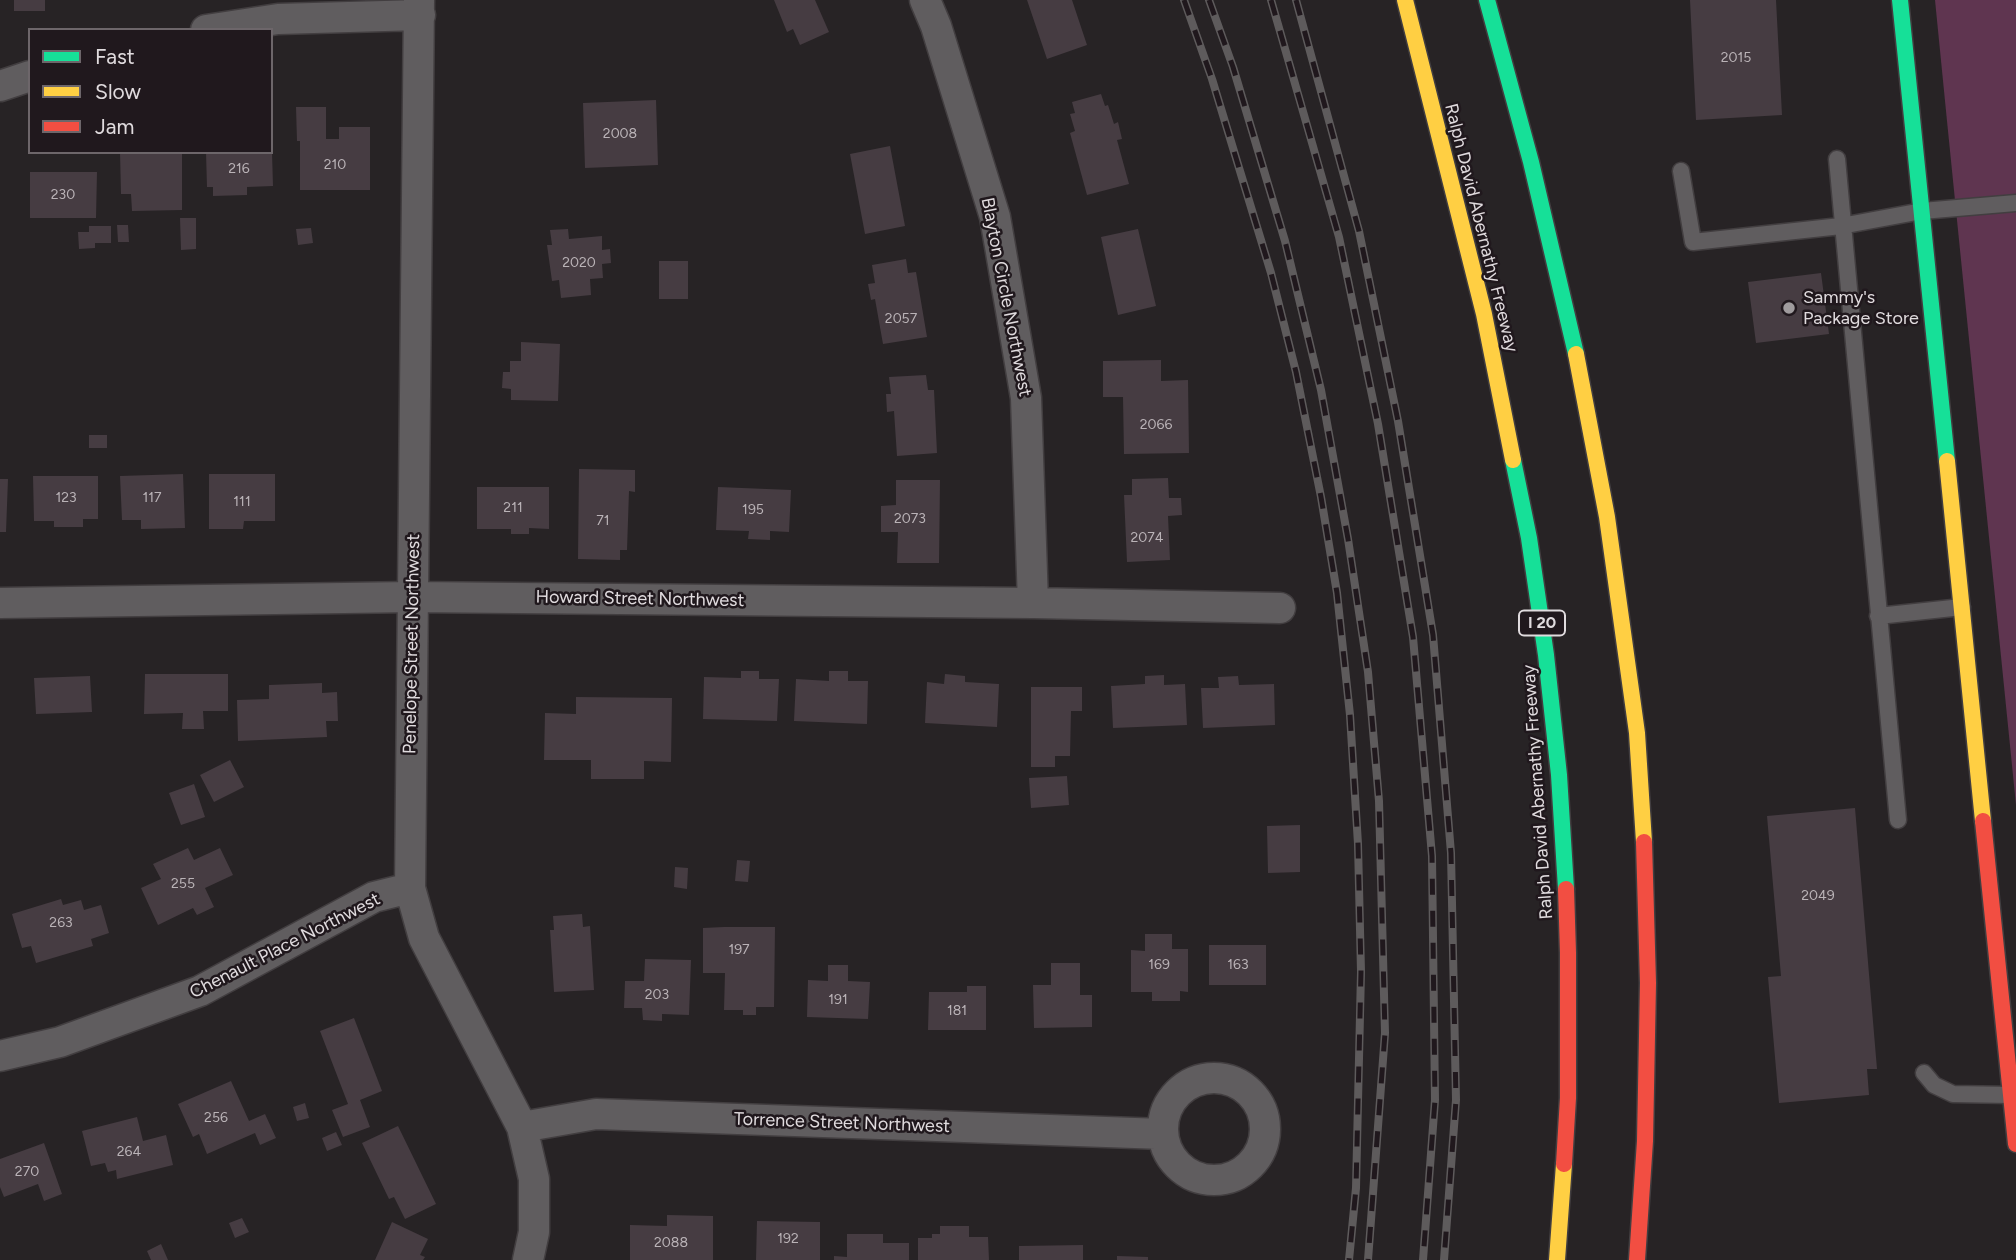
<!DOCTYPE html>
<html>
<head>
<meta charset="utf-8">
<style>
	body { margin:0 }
	#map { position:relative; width:2016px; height:1260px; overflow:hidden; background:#272325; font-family:Figtree,sans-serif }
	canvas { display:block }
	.legend { position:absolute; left:28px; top:28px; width:245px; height:126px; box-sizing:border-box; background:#20181d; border:2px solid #6d666a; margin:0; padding:9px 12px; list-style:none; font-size:21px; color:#e0dbde }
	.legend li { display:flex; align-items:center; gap:14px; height:35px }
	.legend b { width:35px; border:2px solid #6d666a }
</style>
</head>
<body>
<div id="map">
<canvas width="2016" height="1260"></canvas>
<ul class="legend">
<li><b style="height:9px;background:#16e098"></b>Fast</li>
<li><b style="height:9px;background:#ffcf43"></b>Slow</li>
<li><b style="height:9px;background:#f24e42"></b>Jam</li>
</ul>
</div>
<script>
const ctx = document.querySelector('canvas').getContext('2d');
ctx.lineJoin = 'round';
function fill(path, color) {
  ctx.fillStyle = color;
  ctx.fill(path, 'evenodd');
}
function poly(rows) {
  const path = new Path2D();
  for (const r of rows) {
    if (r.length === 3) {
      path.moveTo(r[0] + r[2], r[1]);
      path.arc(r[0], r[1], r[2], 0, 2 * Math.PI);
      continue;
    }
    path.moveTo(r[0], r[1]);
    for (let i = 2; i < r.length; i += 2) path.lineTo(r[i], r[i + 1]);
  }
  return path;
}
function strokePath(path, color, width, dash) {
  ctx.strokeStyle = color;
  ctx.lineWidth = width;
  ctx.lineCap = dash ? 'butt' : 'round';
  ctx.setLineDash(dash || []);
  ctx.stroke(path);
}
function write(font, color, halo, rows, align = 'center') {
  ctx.font = font + ' Figtree,sans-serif';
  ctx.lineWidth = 5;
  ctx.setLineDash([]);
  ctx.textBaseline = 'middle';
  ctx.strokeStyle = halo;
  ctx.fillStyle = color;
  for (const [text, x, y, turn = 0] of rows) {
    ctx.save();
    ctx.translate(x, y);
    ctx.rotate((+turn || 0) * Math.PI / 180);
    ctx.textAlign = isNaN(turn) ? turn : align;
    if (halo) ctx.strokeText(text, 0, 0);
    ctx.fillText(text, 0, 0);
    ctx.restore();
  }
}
fill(poly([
	[1935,0,2016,0,2016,805,1947,121]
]), '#5f3550');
fill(poly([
	[14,0,45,0,45,11,14,11],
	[774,0,815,0,829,32,800,45,793,29,787,32],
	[1027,0,1072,0,1087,45,1047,59],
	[1690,0,1776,0,1782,115,1696,120],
	[1101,94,1105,106,1108,105,1114,124,1118,122,1122,139,1117,140,1129,184,1087,195,1070,133,1075,131,1070,114,1075,113,1072,102],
	[656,100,658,165,585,168,583,103],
	[296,107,326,107,326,139,339,139,339,127,370,127,370,190,300,190,300,141,297,141],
	[890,146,905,226,865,234,850,154],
	[120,152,182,152,182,210,132,211,131,194,121,194],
	[206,152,272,152,273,186,247,187,247,195,213,196,213,187,207,187],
	[30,172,97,172,96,218,30,218],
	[180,218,196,218,196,249,181,250],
	[117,225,128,225,129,242,118,242],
	[89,226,111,226,111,243,95,243,95,248,79,249,78,232,89,232],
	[311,228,313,243,298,245,296,229],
	[568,229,569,239,602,236,602,250,610,249,611,263,602,264,603,278,590,279,591,295,561,298,559,280,552,281,547,245,552,245,550,230],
	[1138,229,1156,306,1118,315,1101,237],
	[906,259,908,273,916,272,927,337,883,344,875,299,871,300,868,284,875,283,872,265],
	[659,261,688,261,688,299,659,299],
	[1821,273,1829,334,1756,343,1748,282],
	[521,342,560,344,558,401,511,400,511,389,502,388,503,372,510,372,510,361,521,361],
	[1161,360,1161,381,1188,380,1189,453,1124,454,1123,397,1103,397,1103,361],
	[926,375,928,390,934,390,937,453,897,456,894,411,887,412,886,394,891,394,889,377],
	[89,435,107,435,107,448,89,448],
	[579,469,635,470,635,492,629,491,627,550,620,550,620,560,578,559],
	[183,474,185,528,141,529,141,520,122,520,120,476],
	[209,474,275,474,275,521,244,521,243,529,209,529],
	[33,476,98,476,98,519,83,519,83,527,54,527,54,521,34,521],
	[1168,478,1169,498,1181,498,1182,515,1168,516,1170,560,1127,562,1124,495,1132,495,1132,479],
	[0,479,8,479,6,532,0,532],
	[896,480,940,480,939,563,897,563,898,532,881,532,881,506,896,505],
	[477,487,549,487,549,529,529,528,529,534,511,534,511,529,477,529],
	[718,487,791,490,789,532,770,531,770,540,748,539,749,531,716,530],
	[741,671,759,671,759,679,779,679,777,721,703,719,704,677,741,678],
	[829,671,848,671,848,681,868,681,867,724,794,721,796,679,829,681],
	[145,674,228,674,228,711,203,711,204,729,182,729,183,713,144,714],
	[945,674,965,676,965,682,999,684,997,727,925,723,927,682,944,684],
	[1164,675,1164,685,1185,684,1187,725,1113,728,1111,686,1145,684,1145,676],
	[90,676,92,712,36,714,34,678],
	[1238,676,1239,685,1274,684,1275,725,1203,728,1201,688,1219,688,1218,677],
	[322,683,322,693,337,692,338,721,326,721,327,737,238,741,237,700,269,699,269,685],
	[1031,687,1082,687,1082,711,1071,711,1070,756,1055,756,1055,767,1031,767],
	[576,697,672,698,671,762,644,761,644,779,591,779,591,760,544,760,545,713,576,714],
	[230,760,244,787,214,802,200,775],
	[1067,776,1069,805,1031,808,1029,778],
	[194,784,205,817,181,825,169,793],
	[1855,808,1877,1069,1867,1069,1869,1095,1779,1103,1768,977,1781,976,1767,816],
	[1300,825,1300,872,1268,873,1267,826],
	[188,848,194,860,220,848,233,875,205,888,214,907,197,915,193,908,158,925,141,888,161,879,153,864],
	[737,860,750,861,748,882,735,881],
	[675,867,688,868,687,889,674,887],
	[61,899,63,905,81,900,84,910,101,905,109,933,91,939,93,946,36,963,31,946,22,948,12,914],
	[582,914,583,927,590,926,594,990,554,992,550,930,554,930,553,916],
	[724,927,775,927,774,1007,756,1007,756,1015,743,1015,743,1010,724,1010,725,973,703,973,703,928],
	[1145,934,1172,934,1172,949,1188,949,1188,992,1180,991,1180,1001,1152,1001,1152,992,1131,992,1131,950,1145,951],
	[1209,945,1266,945,1266,985,1209,985],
	[645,959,691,960,689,1015,662,1014,662,1021,643,1020,642,1008,624,1008,625,981,644,981],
	[1051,963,1080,963,1080,995,1092,995,1092,1027,1034,1028,1033,985,1051,985],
	[828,965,848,965,848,981,870,982,868,1019,807,1017,808,980,828,981],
	[967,986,986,986,986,1030,928,1030,929,992,967,992],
	[354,1018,382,1091,360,1100,370,1127,343,1137,332,1110,348,1104,320,1031],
	[231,1081,249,1121,265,1114,276,1138,260,1145,255,1133,207,1154,199,1134,193,1137,178,1104],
	[305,1103,309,1118,297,1121,293,1107],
	[137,1117,143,1141,166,1135,173,1165,117,1179,116,1170,108,1172,105,1163,91,1166,82,1131],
	[398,1126,436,1204,405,1219,394,1197,389,1199,362,1143],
	[336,1132,342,1145,327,1151,322,1138],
	[44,1143,62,1194,44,1201,38,1184,4,1197,0,1187,0,1159],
	[667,1215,713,1216,713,1260,630,1260,630,1225,667,1226],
	[242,1218,249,1232,235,1238,229,1223],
	[757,1221,820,1222,820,1260,756,1260],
	[392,1222,428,1239,420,1255,425,1257,423,1260,375,1260],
	[940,1226,969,1226,969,1237,988,1237,989,1260,918,1260,918,1238,932,1238,932,1234,940,1234],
	[847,1234,883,1234,883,1243,909,1243,909,1260,834,1260,834,1256,847,1257],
	[161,1244,168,1260,151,1260,147,1251],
	[1083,1245,1083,1260,1019,1260,1019,1246],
	[1117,1256,1148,1257,1148,1260,1117,1260]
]), '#463c42');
const lane = poly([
	[1837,159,1898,820],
	[1681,171,1693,242,1841,226,1922,211,2016,203],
	[1878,616,1962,607],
	[1924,1073,1934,1085,1953,1094,2011,1095]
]);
const street = poly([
	[419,0,410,888,424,938,522,1127,534,1179,534,1232,528,1260],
	[925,0,936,26,995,217,1026,398,1033,603],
	[206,30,278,19,420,15],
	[0,86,30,76],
	[0,603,412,597,1033,603,1280,608],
	[0,1056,60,1042,200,991,374,897,410,888],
	[1214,1129,51],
	[522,1127,596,1114,1163,1134]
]);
const fast = poly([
	[1487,0,1531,162,1576,354],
	[1900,0,1947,461],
	[1513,460,1529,538,1546,655,1559,775,1566,889]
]);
const slow = poly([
	[1405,0,1484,314,1513,460],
	[1576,354,1607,517,1637,733,1644,842],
	[1947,461,1983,821],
	[1557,1260,1564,1164]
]);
const jam = poly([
	[1983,821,2016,1144],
	[1564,1164,1568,1098,1568,953,1566,889],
	[1637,1260,1645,1141,1648,983,1644,842]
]);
strokePath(lane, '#423e40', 19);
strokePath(street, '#423e40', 33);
strokePath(fast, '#423e40', 19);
strokePath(slow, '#423e40', 19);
strokePath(jam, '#423e40', 19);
strokePath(lane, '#605d5f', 16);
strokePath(street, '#605d5f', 30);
strokePath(fast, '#16e098', 16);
strokePath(slow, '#ffcf43', 16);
strokePath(jam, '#f24e42', 16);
const rail = poly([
	[1184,0,1212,79,1271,273,1296,372,1321,497,1337,593,1350,715,1358,844,1361,972,1356,1188,1349,1260],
	[1209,0,1233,67,1285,241,1321,390,1348,539,1368,672,1379,801,1385,1033,1368,1260],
	[1271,0,1339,237,1378,424,1413,637,1432,856,1435,1100,1423,1260],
	[1296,0,1359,231,1398,421,1433,635,1451,853,1456,1100,1444,1260]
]);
strokePath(rail, '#5e5b5c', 8);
strokePath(rail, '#20181d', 5, [16]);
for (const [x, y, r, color] of [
	[1789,308,7,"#9f9b9d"]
]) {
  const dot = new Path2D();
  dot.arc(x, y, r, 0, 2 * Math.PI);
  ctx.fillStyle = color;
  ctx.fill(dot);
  strokePath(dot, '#20181d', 2.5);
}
write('14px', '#bab3b7', null, [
	["2015",1736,58],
	["2008",620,134],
	["210",335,165],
	["216",239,169],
	["230",63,195],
	["2020",579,263],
	["2057",901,319],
	["2066",1156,425],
	["123",66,498],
	["117",152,498],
	["111",242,502],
	["211",513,508],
	["195",753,510],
	["2073",910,519],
	["71",603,521],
	["2074",1147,538],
	["255",183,884],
	["2049",1818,896],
	["263",61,923],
	["197",739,950],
	["169",1159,965],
	["163",1238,965],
	["203",657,995],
	["191",838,1000],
	["181",957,1011],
	["256",216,1118],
	["264",129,1152],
	["270",27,1172],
	["192",788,1239],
	["2088",671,1243]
]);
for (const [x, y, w] of [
	[1542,623,46]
]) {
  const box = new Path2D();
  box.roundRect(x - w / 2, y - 12.5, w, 25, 5);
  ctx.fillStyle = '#20181d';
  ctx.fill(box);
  strokePath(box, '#e0dbde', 2);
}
write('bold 16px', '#e0dbde', null, [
	["I 20",1542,623]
]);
write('18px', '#e0dbde', '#20181d', [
	["Ralph David Abernathy Freeway",1481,228,76],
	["Blayton Circle Northwest",1006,297,79],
	["Howard Street Northwest",640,599,1],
	["Penelope Street Northwest",412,644,-89],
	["Ralph David Abernathy Freeway",1538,792,-94],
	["Chenault Place Northwest",285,946,-27],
	["Torrence Street Northwest",842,1123,2]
]);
write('18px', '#e0dbde', '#20181d', [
	["Sammy's",1803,298],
	["Package Store",1803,319]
], 'left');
</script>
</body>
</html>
